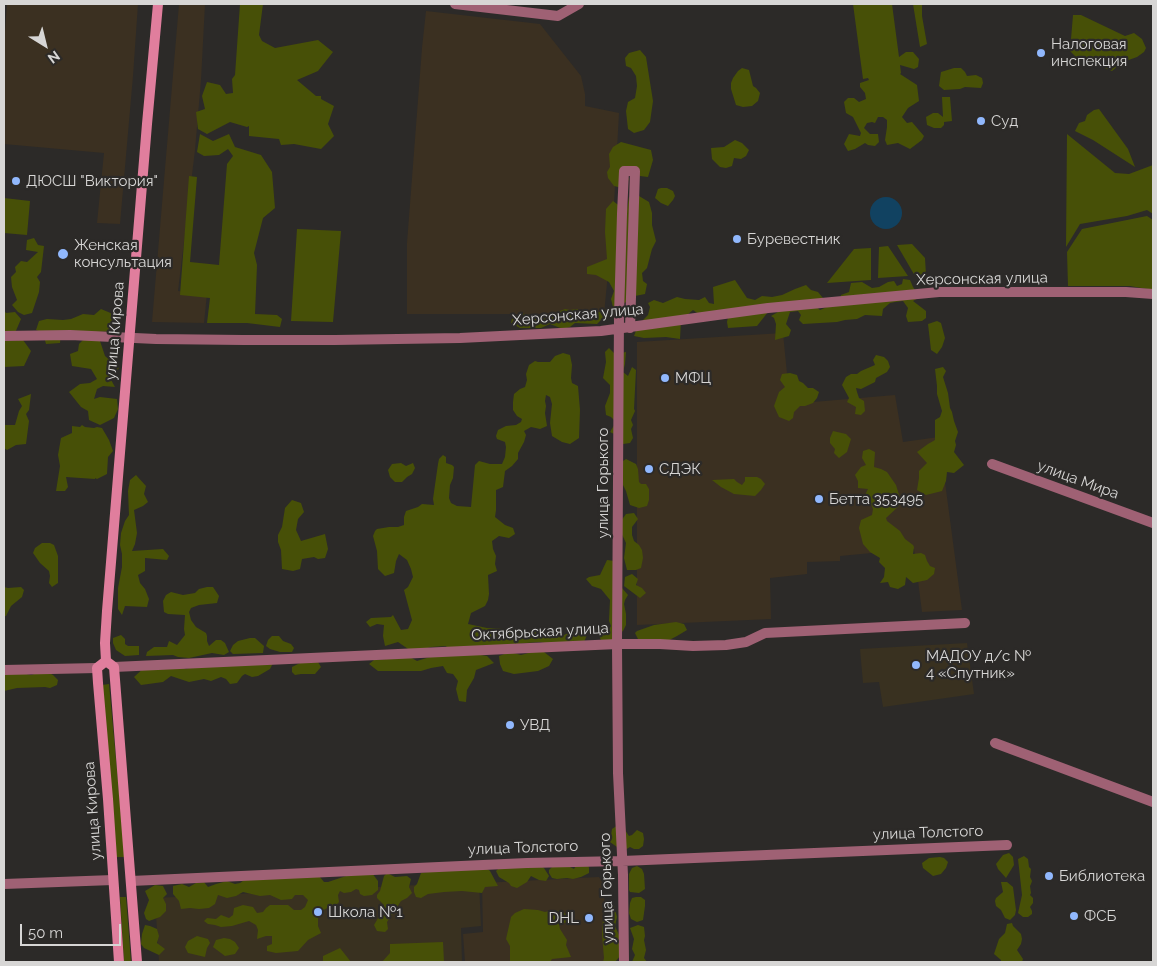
<!DOCTYPE html>
<html>
<head>
<meta charset="utf-8">
<style>
	body { margin:0 }
	#map { position:relative; width:1157px; height:966px; overflow:hidden; background:#2c2a28; font-family:Raleway,sans-serif }
	canvas { display:block }
	.frame { position:absolute; inset:0; border:5px solid #d7d6d5; pointer-events:none }
	.north { position:absolute; left:20px; top:20px; width:50px; height:50px; -webkit-text-stroke:4px #2c2a28; paint-order:stroke; rotate:144deg; font-size:14px; font-weight:700; line-height:20px; text-align:center; color:#d7d6d5 }
	.north::after { content:''; display:block; margin:auto; width:18px; height:22px; background:#d7d6d5; clip-path:polygon(50% 0,100% 100%,50% 72%,0 100%) }
	.scale { position:absolute; left:20px; top:924px; width:101px; height:22px; box-sizing:border-box; border:2px solid #d7d6d5; border-top:0; padding-left:6px; font-size:15px; line-height:18px; white-space:nowrap; color:#d7d6d5; -webkit-text-stroke:4px #2c2a28; paint-order:stroke }
</style>
</head>
<body>
<div id="map">
<canvas width="1157" height="966"></canvas>
<div class="frame"></div>
<div class="north">N</div>
<div class="scale">50 m</div>
</div>
<script>
const ctx = document.querySelector('canvas').getContext('2d');
ctx.lineJoin = 'round';
function fill(path, color) {
  ctx.fillStyle = color;
  ctx.fill(path, 'evenodd');
}
function poly(rows) {
  const path = new Path2D();
  for (const r of rows) {
    if (r.length === 3) {
      path.moveTo(r[0] + r[2], r[1]);
      path.arc(r[0], r[1], r[2], 0, 2 * Math.PI);
      continue;
    }
    path.moveTo(r[0], r[1]);
    for (let i = 2; i < r.length; i += 2) path.lineTo(r[i], r[i + 1]);
  }
  return path;
}
function strokePath(path, color, width, dash) {
  ctx.strokeStyle = color;
  ctx.lineWidth = width;
  ctx.lineCap = dash ? 'butt' : 'round';
  ctx.setLineDash(dash || []);
  ctx.stroke(path);
}
function write(font, color, halo, rows, align = 'center') {
  ctx.font = font + ' Raleway,sans-serif';
  ctx.lineWidth = 4.5;
  ctx.setLineDash([]);
  ctx.textBaseline = 'middle';
  ctx.strokeStyle = halo;
  ctx.fillStyle = color;
  for (const [text, x, y, turn = 0] of rows) {
    ctx.save();
    ctx.translate(x, y);
    ctx.rotate((+turn || 0) * Math.PI / 180);
    ctx.textAlign = isNaN(turn) ? turn : align;
    if (halo) ctx.strokeText(text, 0, 0);
    ctx.fillText(text, 0, 0);
    ctx.restore();
  }
}
fill(poly([
	[7,4,138,4,133,76,120,224,97,223,104,153,4,144,4,45],
	[179,4,205,4,201,80,195,150,178,291,207,294,204,323,152,322],
	[426,11,540,24,581,76,585,94,585,106,619,113,613,222,604,314,407,314,407,243,422,48],
	[783,333,790,404,895,395,903,442,939,437,962,610,922,612,914,549,840,556,840,561,807,562,807,574,770,578,771,619,637,625,637,342],
	[599,877,602,882,604,891,607,962,465,962,463,934,483,932,482,883]
]), '#3b3021');
fill(poly([
	[967,643,974,694,883,707,879,682,863,683,860,649],
	[479,882,481,926,461,928,462,962,159,962,155,898]
]), '#393120');
fill(poly([
	[240,4,263,4,259,35,262,41,275,48,318,40,333,52,318,71,297,80,316,96,321,96,321,99,334,106,328,124,334,136,321,149,294,144,281,145,279,139,249,136,249,126,247,127,230,122,207,134,198,129,196,112,205,109,202,96,207,82,220,85,226,94,233,93,232,79,235,75],
	[853,4,892,4,899,57,906,52,913,52,919,59,918,67,914,69,900,65,901,73,900,74,917,85,919,101,908,108,902,117,907,123,912,122,924,136,922,140,910,149,898,143,887,145,885,140,887,127,887,120,883,117,878,117,875,123,872,122,867,123,864,128,870,134,878,134,879,142,875,146,868,145,865,143,855,149,848,151,844,144,849,134,860,136,861,133,853,117,846,113,844,102,848,98,854,98,859,102,866,99,865,93,860,87,860,83,869,80,868,78,863,79],
	[913,4,922,4,922,16,927,44,920,47],
	[1073,15,1081,15,1125,36,1134,33,1142,39,1146,48,1144,52,1137,57,1123,62,1112,71,1076,57,1070,51],
	[640,50,646,57,653,101,650,122,644,130,634,133,628,129,626,111,628,102,635,98,637,86,636,76,631,68,626,66,625,58,629,53],
	[742,68,749,70,753,86,756,88,760,93,758,101,752,106,743,107,736,105,731,89,731,83,733,78,738,71],
	[954,68,961,68,965,72,967,76,976,75,982,78,983,83,981,88,965,87,960,89,944,90,939,86,941,72],
	[942,97,950,97,952,121,944,122,944,125,941,128,934,128,927,125,926,117,933,113,938,113,943,117],
	[1099,109,1128,149,1135,167,1093,140,1075,131,1079,123,1085,121,1087,115,1094,110],
	[200,134,213,141,229,134,235,147,261,155,272,172,275,208,263,218,254,253,257,265,255,314,277,315,282,319,280,327,247,323,207,323,210,298,180,295,189,176,197,177,190,262,219,265,227,164,233,156,228,149,219,155,204,156,197,152],
	[1067,134,1115,173,1129,174,1153,165,1153,214,1147,210,1127,216,1080,224,1066,247],
	[735,140,742,143,749,150,746,156,741,159,734,158,732,166,726,168,720,167,712,159,711,148,724,147],
	[621,142,651,150,653,160,648,177,640,176,633,172,625,175,629,179,626,185,622,188,614,186,608,178,607,172,610,167,609,154,613,147],
	[661,188,667,188,673,191,675,196,673,200,668,206,661,203,655,198,658,189],
	[639,196,649,202,652,213,652,225,656,241,652,249,647,268,642,273,643,281,647,284,645,294,635,296,623,304,622,309,613,307,611,299,614,291,609,282,596,275,587,274,587,267,607,259,605,232,606,209,613,201,621,207,627,209,629,197],
	[4,198,30,201,27,235,4,233],
	[1147,216,1153,220,1153,290,1130,286,1068,286,1067,252,1082,229],
	[297,229,341,231,333,322,291,321],
	[34,238,38,245,44,246,41,272,37,277,40,282,39,292,32,313,24,315,18,312,12,305,17,300,12,287,11,277,16,272,15,267,21,261,27,262,38,252,26,250,27,240],
	[912,244,925,258,926,275,915,276,897,245],
	[888,246,908,276,878,278,879,247],
	[871,248,871,280,827,283,854,249],
	[903,279,910,280,913,287,920,297,913,301,926,311,926,318,922,321,908,322,906,316,908,308,903,301,895,302,890,303,883,309,882,316,865,315,857,319,845,320,837,322,803,324,799,320,801,315,798,311,790,312,786,324,791,330,789,336,775,340,776,324,774,318,771,316,778,312,768,312,757,326,728,328,727,322,728,317,703,317,693,310,681,320,680,339,666,337,644,338,634,336,638,325,648,315,650,307,648,303,654,300,663,303,677,297,685,299,699,300,705,297,709,303,714,304,713,287,735,280,747,298,755,300,762,296,772,297,782,295,795,289,806,285,811,290,818,292,823,298,817,307,820,310,829,306,839,305,841,295,849,292,851,283,862,282,872,288,879,287,888,282,894,281,897,286,902,284],
	[609,307,611,312,606,318,601,320,597,324,575,323,570,327,563,329,550,324,541,328,520,328,511,323,512,319,520,313,531,315,537,320,547,318,555,313,565,309,570,310,577,309,581,312,596,313,603,311],
	[101,309,113,314,119,326,113,331,97,332,105,356,119,368,110,378,115,387,103,386,97,389,94,399,100,397,117,399,118,409,114,418,100,425,89,420,88,411,81,407,69,392,80,384,90,383,97,379,91,369,72,366,70,354,78,351,79,344,83,340,61,333,60,343,46,344,43,333,36,330,39,321,47,319,63,320,71,319,83,314,94,315],
	[4,310,6,313,15,312,21,319,15,333,4,333],
	[937,321,941,323,945,338,942,347,937,354,931,350,928,324],
	[23,340,31,351,24,366,4,367,4,341],
	[609,348,615,354,626,352,625,364,623,372,628,376,632,367,636,370,634,409,635,411,631,420,633,425,631,429,633,438,630,443,623,444,622,438,610,432,616,422,611,417,606,415,605,406,610,393,610,385,603,378,606,362,605,352],
	[563,353,570,355,572,365,571,378,572,383,578,386,580,410,579,438,570,444,562,442,552,436,550,423,552,404,550,397,546,395,545,401,546,406,545,413,547,426,540,429,531,427,524,431,526,435,524,442,518,453,518,459,512,466,505,471,503,487,496,490,496,510,495,517,505,525,513,528,515,534,509,538,499,536,492,541,493,549,496,556,495,564,497,571,488,575,489,594,488,600,485,606,471,613,468,624,487,628,504,629,512,635,538,632,547,632,562,636,568,633,568,629,579,627,583,628,587,635,584,642,554,645,540,642,525,643,495,648,486,645,466,650,475,654,487,656,494,663,476,670,474,678,467,690,466,702,459,701,456,689,458,681,453,674,447,673,443,666,431,668,421,671,378,671,369,664,374,660,410,657,417,661,449,651,446,646,431,647,417,651,411,651,398,642,385,646,383,636,384,625,377,624,370,627,366,622,371,618,391,617,393,615,401,630,408,629,412,620,404,590,408,587,413,577,411,569,407,560,399,554,396,561,394,573,385,576,378,569,377,551,373,536,375,531,377,529,389,527,398,527,404,525,404,517,406,511,418,507,422,504,434,505,433,499,438,464,439,459,443,455,446,457,446,463,452,465,454,467,453,478,450,485,449,498,451,503,457,506,471,507,475,465,479,461,490,464,502,464,505,457,506,447,505,442,497,439,496,436,498,430,506,426,516,425,521,422,522,419,517,416,513,410,513,402,514,394,520,389,525,387,527,380,526,374,529,365,535,361,538,362,550,362,555,356],
	[876,355,884,357,888,361,890,367,887,372,876,378,875,382,861,389,856,388,857,392,859,398,864,401,865,411,861,415,855,414,856,407,847,402,849,398,842,385,846,377,851,374,857,374,861,371,875,365,873,360],
	[943,367,946,371,943,377,948,393,950,408,952,412,954,421,958,432,955,441,956,445,954,452,964,465,954,473,947,472,946,481,942,491,926,495,917,490,919,478,919,471,927,463,917,452,928,444,935,440,935,420,940,417,942,411,937,394,937,386,935,369],
	[790,373,797,375,799,381,803,383,808,388,813,388,819,392,817,398,813,403,805,406,800,406,794,412,793,418,789,421,779,417,774,406,779,392,785,387,780,380,782,374],
	[31,394,29,410,26,414,29,421,26,444,16,445,7,450,4,448,4,425,15,425,19,411,22,406,18,399],
	[82,425,85,427,94,428,97,427,102,428,109,440,113,451,108,457,107,474,97,479,95,478,95,479,66,477,68,487,65,491,56,491,60,466,58,455,61,438,72,433,72,426,80,427],
	[833,431,846,434,851,439,847,452,839,458,834,453,835,449,830,443,830,438],
	[869,449,875,452,874,467,881,469,887,472,896,485,900,498,900,505,886,518,887,521,900,531,905,539,913,545,914,547,913,554,921,553,925,555,927,561,930,566,935,568,934,574,927,580,913,583,906,577,905,585,898,589,890,587,888,582,880,583,884,577,885,568,879,562,880,558,870,552,863,544,859,528,861,520,872,515,873,509,871,504,862,501,868,489,858,488,858,481,855,475,861,467,866,465,862,458,863,451],
	[626,459,636,464,638,469,639,482,641,484,646,484,649,489,649,500,647,506,639,508,630,505,626,491,620,479,620,463],
	[401,463,406,466,413,463,415,468,412,474,407,477,402,482,395,482,390,477,388,470,392,464],
	[136,475,146,486,144,494,148,502,143,506,134,510,137,533,135,544,132,551,163,549,169,556,167,560,145,558,145,571,138,575,140,583,145,589,149,599,147,607,125,606,122,615,118,609,118,588,122,567,122,554,120,545,121,533,125,521,129,515,128,491,130,480],
	[745,477,757,477,761,479,765,484,761,490,755,496,734,494,721,487,712,480,734,479,737,482,742,485,745,481],
	[292,500,301,503,304,512,298,519,296,530,301,541,325,534,328,549,325,558,318,559,314,557,302,559,300,569,293,571,282,569,281,550,278,542,278,535,282,527,285,508],
	[634,513,638,519,632,527,632,535,634,541,639,545,642,550,643,558,641,568,636,570,627,570,624,558,626,543,619,528,621,521,626,514],
	[42,543,50,543,54,545,58,556,58,583,52,587,49,583,50,576,49,571,40,563,33,553,35,548],
	[607,560,615,561,622,588,628,595,625,600,624,604,626,614,626,625,623,631,619,634,616,644,602,642,599,636,608,631,611,626,609,621,610,600,601,589,592,586,586,579,589,577,600,575],
	[632,574,638,579,636,585,642,588,646,593,640,598,624,586,625,577],
	[4,587,8,588,21,587,24,590,22,597,11,606,6,616,4,616],
	[207,587,213,587,219,596,217,603,199,605,191,608,189,612,191,620,196,627,206,633,207,636,207,641,209,646,216,640,221,640,225,643,229,652,224,655,212,653,189,658,178,657,173,655,146,656,147,652,154,647,167,647,169,641,177,645,185,635,184,629,185,615,168,614,164,612,163,601,166,595,171,592,183,595,195,593,199,589],
	[676,622,684,624,687,630,677,636,652,649,647,641,638,639,635,633,637,631,654,625],
	[121,635,125,639,125,644,128,646,139,646,139,655,125,656,116,650,113,643,113,638],
	[272,636,279,636,283,641,291,644,294,648,292,652,280,652,270,649,266,646,268,640],
	[250,638,255,638,264,646,263,653,233,654,230,651,233,645,238,641],
	[536,651,544,652,553,659,549,666,538,671,514,674,503,671,500,664,499,656,510,652,521,655],
	[318,662,321,667,315,674,301,674,295,675,292,672,292,667,300,663],
	[273,663,270,669,258,676,252,677,245,674,242,676,237,683,230,684,226,679,221,677,211,681,204,679,189,682,171,676,163,682,141,685,134,677,146,666,182,667,186,669,195,666],
	[45,671,53,675,58,680,57,685,50,688,45,687,17,688,4,691,4,674,22,673,31,675],
	[109,684,125,857,116,857,102,685],
	[618,825,625,830,629,836,632,835,637,830,643,833,644,839,643,846,639,849,634,849,630,847,625,850,617,847,610,842,612,829],
	[1009,853,1013,857,1014,865,1006,878,998,869,996,864,1003,855],
	[1024,856,1028,859,1029,867,1031,869,1030,877,1032,881,1031,884,1030,886,1031,893,1030,895,1033,898,1033,903,1030,907,1032,911,1032,914,1028,917,1023,917,1018,913,1022,895,1018,859],
	[940,857,944,858,948,862,946,868,941,874,933,876,923,868,922,863,929,858],
	[537,862,544,868,549,876,546,881,539,880,531,876,527,882,517,888,511,886,509,883,499,877,496,871,499,868],
	[577,864,588,864,589,868,589,873,581,877,573,879,567,878,557,879,552,878,549,873,549,870,553,866,566,865,574,869],
	[637,866,642,869,644,874,645,889,639,893,630,892,629,890,629,874,632,868],
	[485,867,490,871,498,886,485,887,482,893,462,891,444,892,428,894,421,898,416,897,414,892,414,887,417,884,421,873,434,871],
	[255,872,320,877,324,882,328,882,349,875,372,873,378,881,378,890,372,895,364,896,360,894,359,890,356,889,351,892,344,893,340,891,338,895,339,902,335,906,329,907,320,912,318,919,318,926,321,933,308,940,298,951,276,953,267,951,267,946,272,944,272,936,266,936,257,939,258,930,256,925,249,921,232,926,221,927,215,925,208,924,204,921,207,918,216,919,221,915,229,918,233,915,234,908,243,905,253,907,257,913,263,912,266,908,270,905,288,905,294,910,301,910,305,907,308,900,303,895,295,895,292,899,281,900,270,895,260,896,243,892,236,896,227,898,218,895,215,904,209,908,199,909,190,908,181,909,179,901,173,894,173,886,182,884,189,887,196,883,204,882,208,887,216,884,227,881,235,884,240,883],
	[387,873,395,877,407,876,411,879,409,887,412,893,407,898,401,901,387,922,388,929,385,932,377,931,374,925,384,908,384,905,377,898,377,895,380,891,384,876],
	[1001,882,1007,882,1013,887,1016,910,1015,915,1010,920,1005,918,1001,910,996,906,995,901,996,898,1003,892],
	[155,885,163,886,167,894,163,898,166,904,166,911,160,917,149,921,146,919,144,913,149,900,145,891],
	[120,897,126,897,131,962,124,962],
	[636,897,641,897,645,900,645,906,643,920,637,922,631,919,629,913,630,903,632,898],
	[610,903,614,905,617,917,615,926,619,935,621,955,615,962,603,962,604,958,602,935,603,917,604,910],
	[524,909,538,910,545,912,553,910,561,911,567,915,568,922,559,924,560,929,567,940,566,945,571,957,552,959,550,962,510,962,510,946,506,939,511,917,515,913],
	[1012,923,1013,926,1021,934,1022,939,1021,944,1017,950,1023,959,1022,962,1001,962,1001,960,994,954,999,939,1005,933,1007,924],
	[145,925,150,926,157,929,159,936,157,943,165,949,159,955,144,948,141,944,142,934],
	[638,925,644,927,645,936,644,940,646,950,644,958,647,962,632,962,635,955,632,949,634,939,630,928],
	[197,936,208,939,210,943,207,948,205,957,188,953,185,947,188,941],
	[224,938,230,939,235,942,239,948,235,954,225,956,213,947,216,940],
	[443,942,444,962,382,962,390,953,390,944],
	[340,948,351,962,323,962,323,956]
]), '#475007');
fill(poly([
	[886,213,16]
]), '#114261');
strokePath(poly([
	[455,4,558,16,579,4],
	[4,336,70,335,156,339,243,340,335,340,460,338,601,331,768,308,939,292,1126,292,1153,294],
	[992,464,1153,523],
	[114,667,617,644,660,644,693,646,726,645,746,642,765,633,965,623],
	[4,670,97,668],
	[995,743,1153,802],
	[131,881,527,863,622,861,1007,845],
	[4,884,113,880],
	[624,962,623,875,618,773,617,644,619,315,622,214,624,171,635,171,630,328]
]), '#9f6174', 10);
strokePath(poly([
	[106,661,105,643,107,611,147,124,158,4],
	[106,661,97,668,98,683,108,799,119,962],
	[106,661,114,667,137,962]
]), '#e07e9d', 10);
for (const [x, y, r, color] of [
	[1041,53,5,"#91b8fd"],
	[981,121,5,"#91b8fd"],
	[16,181,5,"#91b8fd"],
	[737,239,5,"#91b8fd"],
	[63,254,6,"#91b8fd"],
	[665,378,5,"#91b8fd"],
	[649,469,5,"#91b8fd"],
	[819,499,5,"#91b8fd"],
	[916,665,5,"#91b8fd"],
	[510,725,5,"#91b8fd"],
	[1049,876,5,"#91b8fd"],
	[318,912,5,"#91b8fd"],
	[1074,916,5,"#91b8fd"],
	[589,918,5,"#91b8fd"]
]) {
  const dot = new Path2D();
  dot.arc(x, y, r, 0, 2 * Math.PI);
  ctx.fillStyle = color;
  ctx.fill(dot);
  strokePath(dot, '#2c2a28', 2);
}
write('15px', '#d7d6d5', '#2c2a28', [
	["Налоговая",1051,44],
	["инспекция",1051,61],
	["Суд",991,121],
	["ДЮСШ \"Виктория\"",26,181],
	["Буревестник",747,239],
	["Женская",74,245],
	["консультация",74,262],
	["МФЦ",675,378],
	["СДЭК",659,469],
	["Бетта 353495",829,499],
	["МАДОУ д/с №",926,656],
	["4 «Спутник»",926,673],
	["УВД",520,725],
	["Библиотека",1059,876],
	["Школа №1",328,912],
	["ФСБ",1084,916],
	["DHL",579,918,"right"]
], 'left');
write('15px', '#d7d6d5', '#2c2a28', [
	["Херсонская улица",982,279,-1],
	["Херсонская улица",578,315,-5],
	["улица Кирова",115,331,-85],
	["улица Мира",1078,480,20],
	["улица Горького",603,483,-90],
	["Октябрьская улица",540,632,-3],
	["улица Кирова",93,811,-94],
	["улица Толстого",928,833,-2],
	["улица Толстого",523,848,-2],
	["улица Горького",607,888,-92]
]);
</script>
</body>
</html>
